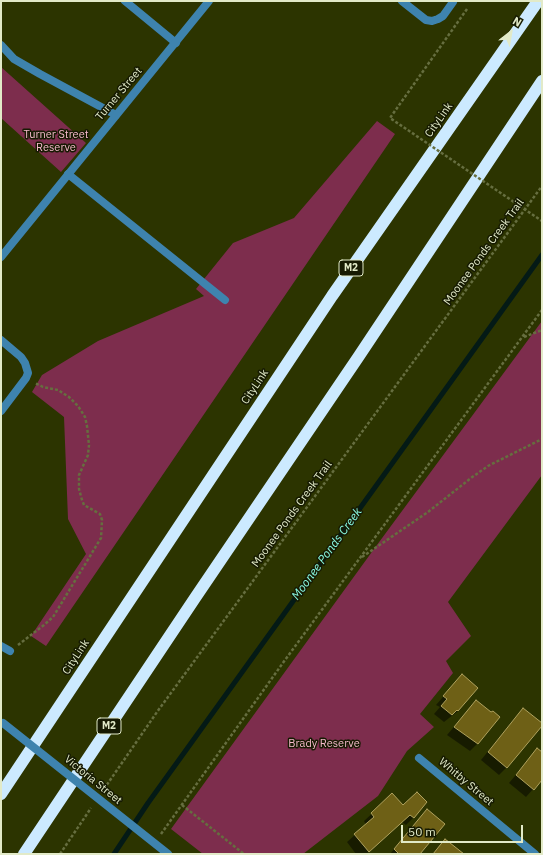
<!DOCTYPE html>
<html>
<head>
<meta charset="utf-8">
<style>
	body { margin:0 }
	#map { position:relative; width:543px; height:855px; overflow:hidden; background:#2c3400; font-family:"IBM Plex Sans",sans-serif }
	canvas { display:block }
	.frame { position:absolute; inset:0; border:2px solid #e2eac8; pointer-events:none }
	.north { position:absolute; left:491px; top:12px; width:40px; height:40px; -webkit-text-stroke:3px #161a02; paint-order:stroke; rotate:31deg; font-size:11px; font-weight:700; line-height:16px; text-align:center; color:#e2eac8 }
	.north::after { content:''; display:block; margin:auto; width:14px; height:18px; background:#e2eac8; clip-path:polygon(50% 0,100% 100%,50% 72%,0 100%) }
	.scale { position:absolute; left:401px; top:825px; width:122px; height:18px; box-sizing:border-box; border:2px solid #e2eac8; border-top:0; padding-left:5px; font-size:12px; line-height:14px; white-space:nowrap; color:#e2eac8; -webkit-text-stroke:3px #161a02; paint-order:stroke }
</style>
</head>
<body>
<div id="map">
<canvas width="543" height="855"></canvas>
<div class="frame"></div>
<div class="north">N</div>
<div class="scale">50 m</div>
</div>
<script>
const ctx = document.querySelector('canvas').getContext('2d');
ctx.lineJoin = 'round';
function fill(path, color) {
  ctx.fillStyle = color;
  ctx.fill(path, 'evenodd');
}
function poly(rows) {
  const path = new Path2D();
  for (const r of rows) {
    path.moveTo(r[0], r[1]);
    for (let i = 2; i < r.length; i += 2) path.lineTo(r[i], r[i + 1]);
  }
  return path;
}
function strokePath(path, color, width, dash) {
  ctx.strokeStyle = color;
  ctx.lineWidth = width;
  ctx.lineCap = dash ? 'butt' : 'round';
  ctx.setLineDash(dash || []);
  ctx.stroke(path);
}
function write(font, color, halo, rows, align = 'center') {
  ctx.font = font + ' "IBM Plex Sans",sans-serif';
  ctx.lineWidth = 3;
  ctx.setLineDash([]);
  ctx.textBaseline = 'middle';
  ctx.strokeStyle = halo;
  ctx.fillStyle = color;
  for (const [text, x, y, turn = 0] of rows) {
    ctx.save();
    ctx.translate(x, y);
    ctx.rotate((+turn || 0) * Math.PI / 180);
    ctx.textAlign = isNaN(turn) ? turn : align;
    if (halo) ctx.strokeText(text, 0, 0);
    ctx.fillText(text, 0, 0);
    ctx.restore();
  }
}
fill(poly([
	[1,67,86,143,61,172,1,118],
	[377,121,395,134,46,646,31,636,86,554,68,519,64,417,32,392,42,375,98,341,204,296,196,289,233,243,294,218],
	[542,321,542,475,448,602,471,636,446,661,453,673,420,714,434,727,407,751,378,796,303,854,203,854,171,829,374,549]
]), '#7d2d4d');
fill(poly([
	[462,675,476,688,458,711,444,722,434,714,440,707,436,705],
	[476,701,478,743,470,751,447,735],
	[516,717,507,767,499,775,481,760],
	[537,750,542,753,542,779,526,797,509,783],
	[392,795,414,817,406,825,402,822,366,854,356,854,347,842,366,825,364,821],
	[420,818,419,854,390,854]
]), '#0007');
strokePath(poly([
	[114,854,148,803,542,255]
]), '#041a16', 5);
const building = poly([
	[462,674,478,688,458,711,457,710,452,715,441,706,447,699,443,696,462,674],
	[476,700,491,712,493,711,500,717,478,744,454,727,476,700],
	[523,708,542,723,542,726,507,768,488,752,523,708],
	[537,748,542,752,542,780,534,790,516,775,537,748],
	[417,792,427,802,414,818,410,815,369,852,354,834,374,817,371,813,392,793,403,805,417,792],
	[427,809,445,824,420,854,399,854,394,849,427,809],
	[445,839,464,854,433,854,445,839]
]);
fill(building, '#6e6016');
strokePath(building, '#afa15d', 1);
strokePath(poly([
	[524,337,542,330],
	[362,557,428,512,471,478,488,466,542,439],
	[18,645,44,625,53,617,101,538,102,520,100,514,84,505,82,500,79,489,79,475,88,455,89,445,87,426,85,417,78,406,69,397,58,390,43,387,35,383],
	[104,789,157,712,542,186],
	[182,805,244,854],
	[161,834,285,660,542,310],
	[60,854,91,808]
]), '#666e3f', 2.5, [3, 2]);
strokePath(poly([
	[125,1,176,43],
	[1,45,14,59,40,74,116,115],
	[68,174,225,300]
]), '#3e83ae', 8);
strokePath(poly([
	[402,1,426,20,432,21,438,19,443,16,453,2],
	[1,257,209,1],
	[1,340,21,357,25,363,28,373,26,378,1,411],
	[1,646,10,651],
	[419,758,535,854]
]), '#3e83ae', 8);
strokePath(poly([
	[1,794,332,296,538,1],
	[24,854,195,598,359,356,542,81]
]), '#cceaff', 12);
strokePath(poly([
	[467,9,390,118,542,221]
]), '#666e3f', 2.5, [3, 2]);
strokePath(poly([
	[3,723,168,854]
]), '#3e83ae', 8);
for (const [x, y, w] of [
	[351,268,24],
	[109,726,24]
]) {
  const box = new Path2D();
  box.roundRect(x - w / 2, y - 8, w, 16, 3);
  ctx.fillStyle = '#161a02';
  ctx.fill(box);
  strokePath(box, '#e2eac8', 1);
}
write('bold 10px', '#e2eac8', null, [
	["M2",351,268],
	["M2",109,726]
]);
write('11px', '#e2eac8', '#161a02', [
	["Turner Street",119,94,-50],
	["CityLink",439,120,-55],
	["Moonee Ponds Creek Trail",484,252,-54],
	["CityLink",255,387,-56],
	["Moonee Ponds Creek Trail",292,514,-54],
	["CityLink",76,657,-57],
	["Victoria Street",93,780,39],
	["Whitby Street",466,782,40]
]);
write('11px', '#f5b9cb', '#161a02', [
	["Turner Street",56,135],
	["Reserve",56,148],
	["Brady Reserve",324,744]
]);
write('italic 12px', '#8afbe4', '#161a02', [
	["Moonee Ponds Creek",327,554,-54]
]);
</script>
</body>
</html>
